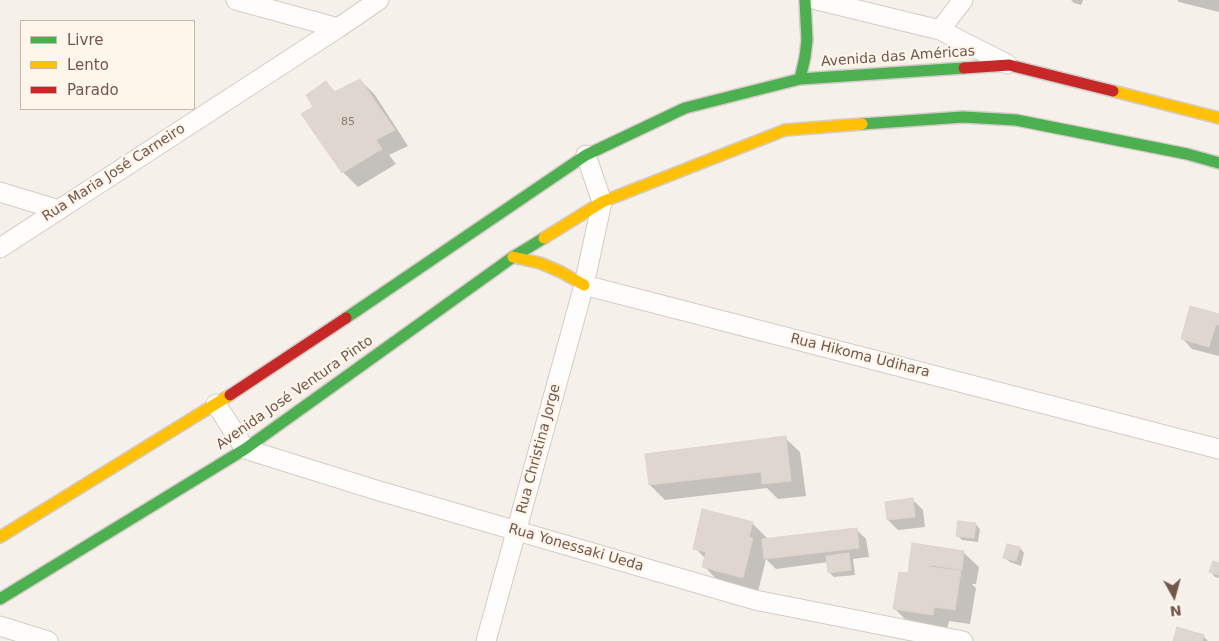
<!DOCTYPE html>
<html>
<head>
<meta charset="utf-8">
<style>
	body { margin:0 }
	#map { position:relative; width:1219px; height:641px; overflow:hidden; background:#f6f0ea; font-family:"DejaVu Sans",sans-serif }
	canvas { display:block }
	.legend { position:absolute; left:20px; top:20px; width:175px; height:90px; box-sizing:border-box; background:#fef5eb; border:1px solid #c6b6ab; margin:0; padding:6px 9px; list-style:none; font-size:15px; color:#72574b }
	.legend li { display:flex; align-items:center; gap:10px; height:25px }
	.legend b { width:25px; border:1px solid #c6b6ab }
	.north { position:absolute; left:1149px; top:571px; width:50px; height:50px; -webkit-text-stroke:4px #fef5eb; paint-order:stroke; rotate:173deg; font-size:14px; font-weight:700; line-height:20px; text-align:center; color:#72574b }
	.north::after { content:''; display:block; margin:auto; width:18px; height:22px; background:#72574b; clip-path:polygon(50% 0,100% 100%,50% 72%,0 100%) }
</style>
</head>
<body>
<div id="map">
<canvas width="1219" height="641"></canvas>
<ul class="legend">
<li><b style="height:6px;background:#4caf50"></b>Livre</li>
<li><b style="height:6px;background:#ffc107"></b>Lento</li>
<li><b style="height:6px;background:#c62828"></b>Parado</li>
</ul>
<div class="north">N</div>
</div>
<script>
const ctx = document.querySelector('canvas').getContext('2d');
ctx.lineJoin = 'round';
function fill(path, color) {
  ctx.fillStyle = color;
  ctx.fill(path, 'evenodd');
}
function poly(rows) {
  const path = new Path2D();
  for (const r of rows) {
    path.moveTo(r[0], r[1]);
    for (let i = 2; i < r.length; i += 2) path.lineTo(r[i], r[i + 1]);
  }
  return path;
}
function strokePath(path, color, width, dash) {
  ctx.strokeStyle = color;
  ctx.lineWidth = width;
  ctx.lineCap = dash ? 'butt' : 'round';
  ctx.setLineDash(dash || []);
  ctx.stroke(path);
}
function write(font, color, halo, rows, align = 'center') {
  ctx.font = font + ' "DejaVu Sans",sans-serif';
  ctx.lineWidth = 4.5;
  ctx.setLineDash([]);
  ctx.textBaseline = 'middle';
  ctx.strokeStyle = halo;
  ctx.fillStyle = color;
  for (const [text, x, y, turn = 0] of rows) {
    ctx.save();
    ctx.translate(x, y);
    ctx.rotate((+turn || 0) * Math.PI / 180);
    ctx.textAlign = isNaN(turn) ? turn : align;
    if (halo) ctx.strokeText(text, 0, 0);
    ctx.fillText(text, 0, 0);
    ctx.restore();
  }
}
fill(poly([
	[1071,0,1083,0,1081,5,1074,3],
	[1177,0,1219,0,1219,12,1179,2],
	[360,80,375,95,408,146,389,155,396,164,358,187,343,172,315,108,326,82,336,93],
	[1219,315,1219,356,1192,349,1182,338],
	[785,438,800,452,806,496,778,499,767,488,665,500,650,485,646,455],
	[913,500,923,510,925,527,898,530,888,520],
	[752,523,767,538,767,540,856,529,866,539,869,557,853,559,855,575,834,577,829,572,828,562,776,569,766,559,758,592,718,581,704,566,706,559,695,548],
	[975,524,980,529,978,542,962,540,957,535],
	[913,545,964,553,979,567,976,584,972,584,976,588,970,624,949,621,947,629,909,623,894,608,909,574],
	[1020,548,1024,553,1021,566,1010,562,1005,558],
	[1213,563,1219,565,1219,578,1215,577,1211,572],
	[1203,636,1208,641,1174,641]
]), '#0003');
const building = poly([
	[360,79,395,130,376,140,382,149,342,173,301,114,313,107,306,95,326,81,334,92,360,79],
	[1190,306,1219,314,1219,325,1216,324,1209,347,1181,339,1190,306],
	[786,436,791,481,762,484,761,472,649,485,645,454,786,436],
	[913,498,915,517,887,520,885,502,913,498],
	[702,509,753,522,749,537,753,538,743,578,702,567,706,552,693,549,702,509],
	[958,521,976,523,974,538,956,536,958,521],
	[857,528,859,548,764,559,762,539,857,528],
	[912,543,964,551,962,570,931,565,931,567,961,571,955,610,934,607,933,615,893,609,899,572,908,573,912,543],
	[1007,544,1020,547,1016,561,1003,558,1007,544],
	[849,553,851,570,828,573,826,556,849,553],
	[1213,561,1219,563,1218,575,1209,572,1213,561],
	[1177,627,1204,635,1202,641,1173,641,1177,627]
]);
fill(building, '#dfd6cf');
strokePath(building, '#ded3cc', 1);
const street = poly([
	[236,0,338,28],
	[817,0,940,30,1007,64],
	[940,30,963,0],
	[586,155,602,202,584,285,1219,449],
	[0,192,59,210],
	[0,248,338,28,379,0],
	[216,404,245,449,376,490,755,600,963,641],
	[0,626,48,641],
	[486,641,584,285]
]);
const fast = poly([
	[800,79,805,57,807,40,805,0],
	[862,124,963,117,1016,120,1187,154,1219,163],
	[346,318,586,155,685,108,800,79,964,68],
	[0,599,245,449,513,257,544,238]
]);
const slow = poly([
	[1113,91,1219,118],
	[544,238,602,202,785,130,862,124],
	[513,257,540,263,561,272,584,285],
	[0,537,230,395]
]);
const jam = poly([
	[964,68,1009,65,1113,91],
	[230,395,346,318]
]);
strokePath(street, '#d3ccc5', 21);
strokePath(fast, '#d5cbc6', 14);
strokePath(slow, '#d5cbc6', 14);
strokePath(jam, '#d5cbc6', 14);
strokePath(street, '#fefdfc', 19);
strokePath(fast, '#4caf50', 11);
strokePath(slow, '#ffc107', 11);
strokePath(jam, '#c62828', 11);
write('11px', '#907a6f', null, [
	["85",348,122]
]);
write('14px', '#72574b', '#fef5eb', [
	["Avenida das Américas",898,57,-4],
	["Rua Maria José Carneiro",114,173,-33],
	["Rua Hikoma Udihara",860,356,14],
	["Avenida José Ventura Pinto",295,393,-35],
	["Rua Christina Jorge",539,449,-75],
	["Rua Yonessaki Ueda",576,548,16]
]);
</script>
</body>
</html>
